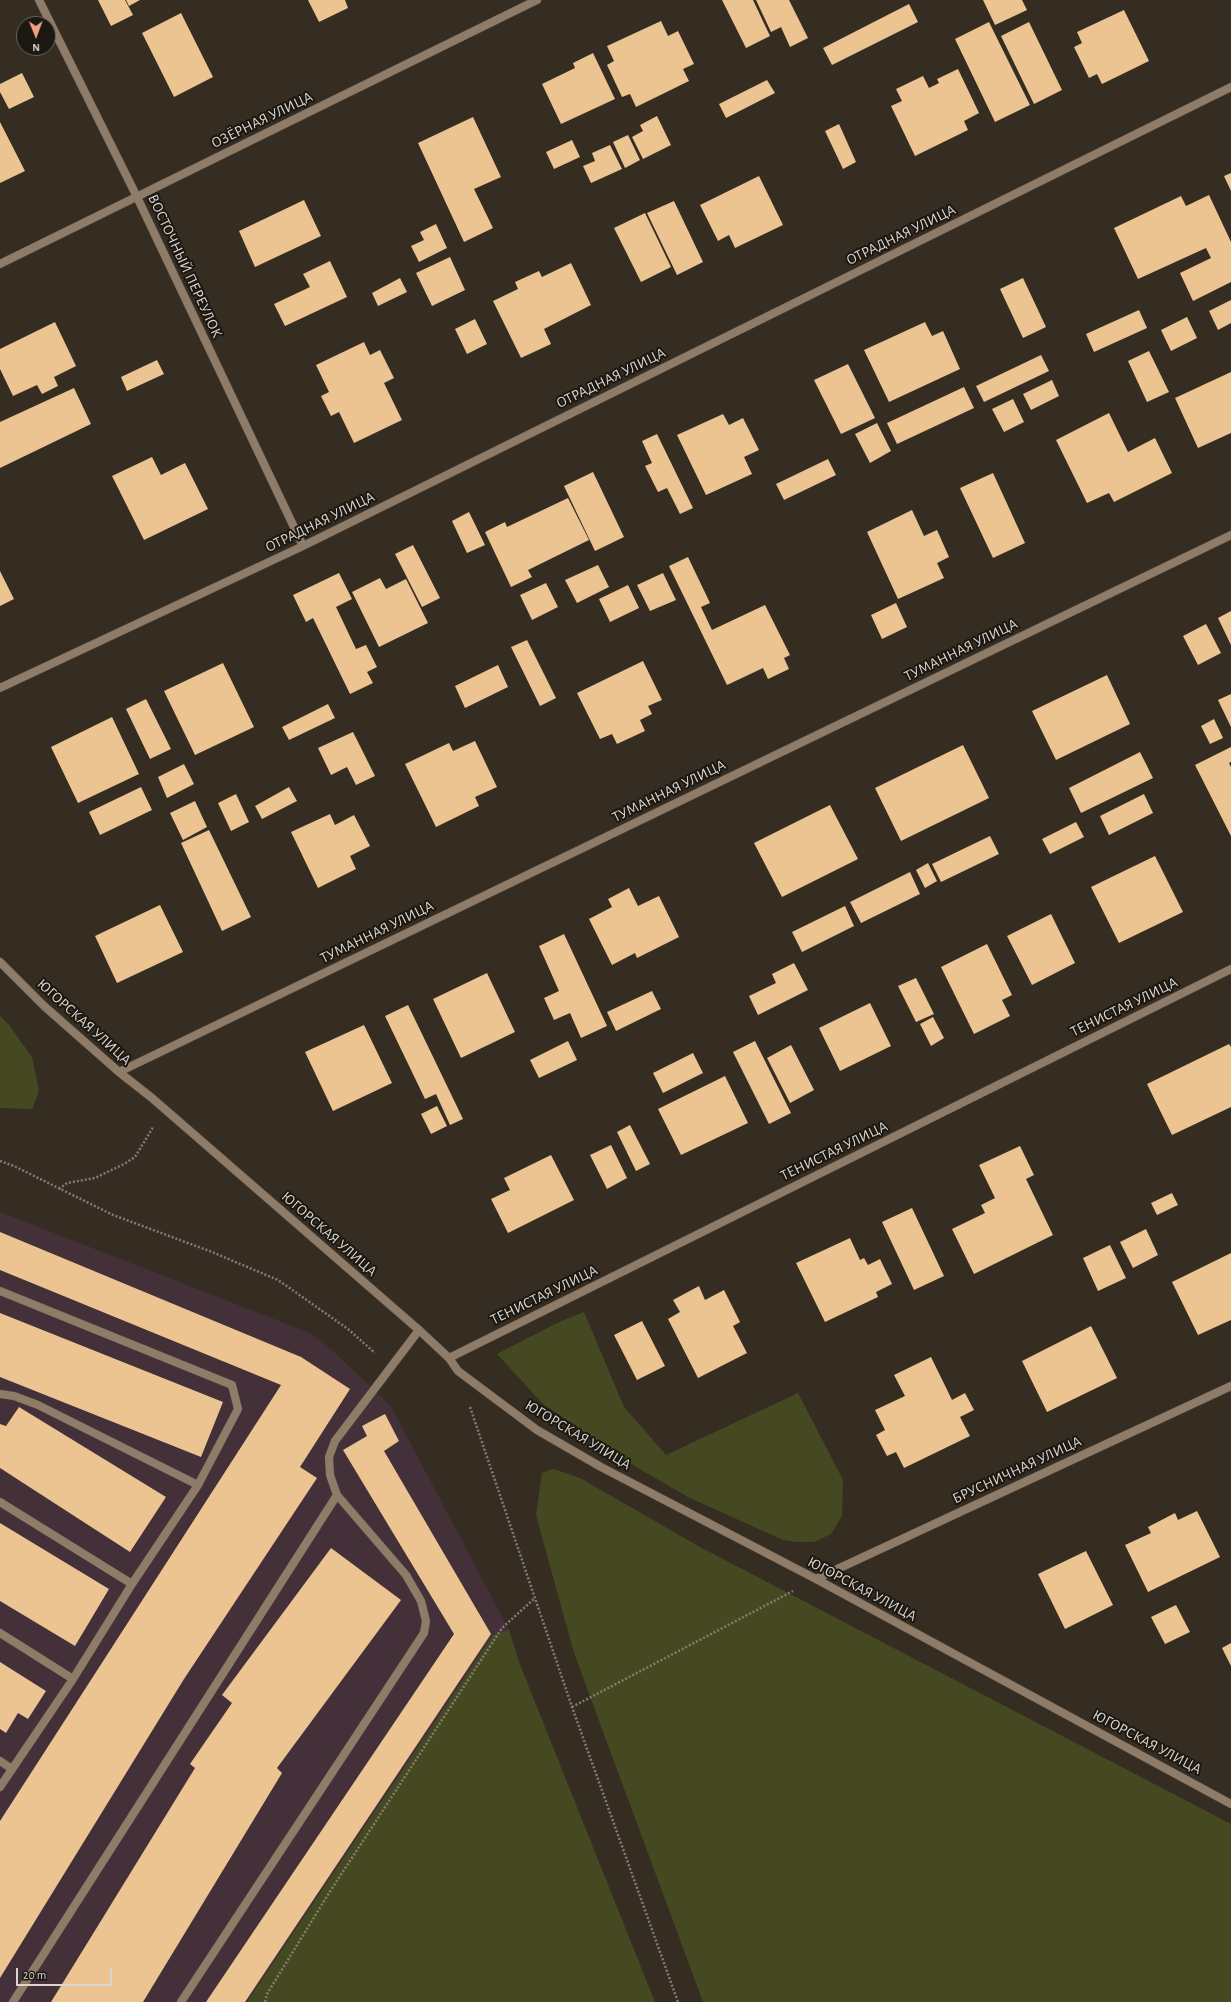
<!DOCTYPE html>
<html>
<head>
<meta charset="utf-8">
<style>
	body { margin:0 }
	#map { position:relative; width:1231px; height:2002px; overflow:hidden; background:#362d22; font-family:"Alegreya Sans",sans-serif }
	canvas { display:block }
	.north { position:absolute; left:16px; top:16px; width:40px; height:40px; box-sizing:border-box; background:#1b1711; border:1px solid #68635d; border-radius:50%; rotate:179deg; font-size:11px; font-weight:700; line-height:16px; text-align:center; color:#dbd5ce }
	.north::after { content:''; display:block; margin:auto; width:14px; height:18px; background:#f2a07f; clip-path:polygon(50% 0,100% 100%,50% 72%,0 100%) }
	.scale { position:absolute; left:16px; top:1968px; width:96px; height:18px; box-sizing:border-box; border:2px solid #dbd5ce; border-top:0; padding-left:5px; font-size:12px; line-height:14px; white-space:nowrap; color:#dbd5ce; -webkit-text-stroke:3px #1b1711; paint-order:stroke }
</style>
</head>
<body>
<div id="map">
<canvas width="1231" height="2002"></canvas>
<div class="north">N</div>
<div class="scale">20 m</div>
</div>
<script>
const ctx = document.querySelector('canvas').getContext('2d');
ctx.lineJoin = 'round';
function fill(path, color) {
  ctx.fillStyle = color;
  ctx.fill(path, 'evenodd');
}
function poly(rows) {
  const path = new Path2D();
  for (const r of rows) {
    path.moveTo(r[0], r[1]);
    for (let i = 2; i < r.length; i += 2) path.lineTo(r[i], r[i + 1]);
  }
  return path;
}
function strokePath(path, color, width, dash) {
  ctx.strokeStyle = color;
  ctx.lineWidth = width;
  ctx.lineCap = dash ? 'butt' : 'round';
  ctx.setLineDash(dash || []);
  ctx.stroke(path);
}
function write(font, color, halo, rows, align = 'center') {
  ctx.font = font + ' "Alegreya Sans",sans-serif';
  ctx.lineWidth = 4;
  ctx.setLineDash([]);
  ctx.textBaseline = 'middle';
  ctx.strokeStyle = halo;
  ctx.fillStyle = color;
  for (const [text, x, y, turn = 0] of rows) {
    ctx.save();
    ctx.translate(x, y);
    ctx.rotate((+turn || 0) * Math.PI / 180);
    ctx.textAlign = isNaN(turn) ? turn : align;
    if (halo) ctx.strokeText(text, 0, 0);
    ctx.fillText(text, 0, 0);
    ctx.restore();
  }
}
fill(poly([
	[0,1212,310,1333,333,1351,391,1406,509,1630,261,2002,0,2002]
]), '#433039');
fill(poly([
	[0,1016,9,1025,32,1057,39,1091,32,1109,0,1108],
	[584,1312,624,1407,666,1455,798,1393,843,1480,842,1516,831,1534,814,1542,797,1542,783,1540,690,1498,636,1467,543,1404,497,1354,557,1323],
	[554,1469,580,1478,700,1547,1231,1824,1231,2002,703,2002,574,1653,536,1515,542,1473],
	[509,1630,519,1662,655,2002,247,2002,493,1635]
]), '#454921');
fill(poly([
	[98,0,125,0,133,15,111,26],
	[126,0,140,0,129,6],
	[308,0,345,0,348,8,319,22],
	[722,0,753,0,770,36,746,48],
	[756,0,789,0,808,38,790,47,781,27,771,32],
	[983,0,1022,0,1027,10,995,25],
	[909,4,918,22,832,65,823,48],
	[1124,10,1149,61,1102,84,1097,74,1089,78,1074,47,1082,43,1077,32],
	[181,13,213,77,174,97,142,33],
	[661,21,668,36,678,31,694,64,683,69,689,81,636,107,630,94,622,97,607,65,614,61,607,46],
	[989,22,1030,105,995,122,955,39],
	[1029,22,1062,90,1034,104,1001,36],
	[593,53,615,99,561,124,542,84,575,68,573,63],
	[958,69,979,113,964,121,968,130,915,156,891,106,902,101,896,89,923,76,929,88,939,83,937,79],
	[22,73,34,97,9,109,0,92,0,84],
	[767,80,775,93,726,118,719,104],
	[657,116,671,145,643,159,632,137,643,131,640,125],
	[473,117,501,177,474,189,493,228,464,242,418,143],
	[0,122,25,171,0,183],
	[839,124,856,162,843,169,825,131],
	[628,135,640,160,625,168,613,142],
	[572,140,580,157,554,169,546,152],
	[610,145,622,169,591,183,583,166,595,161,592,153],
	[1231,173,1231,191,1224,176],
	[759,176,783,225,735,248,729,235,718,241,700,205],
	[1209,195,1231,242,1231,282,1193,301,1180,273,1211,258,1206,248,1138,279,1114,228,1181,196,1186,206],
	[304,200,321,236,255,267,239,231],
	[674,201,703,262,677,275,647,213],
	[645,213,671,267,641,282,614,228],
	[436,224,447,248,419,262,411,246,424,240,420,232],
	[450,257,465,290,432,306,416,273],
	[330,261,347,297,285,326,274,304,310,287,303,274],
	[571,263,591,305,544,329,551,344,521,358,493,301,518,289,515,282,539,271,542,277],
	[400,278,407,292,378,306,372,293],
	[1023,278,1046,327,1023,338,1000,289],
	[1231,300,1231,323,1218,330,1209,311],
	[1139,310,1147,328,1094,352,1086,334],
	[1187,317,1197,338,1171,351,1161,330],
	[475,319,487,344,467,354,455,329],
	[55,322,76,366,54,377,58,386,42,394,37,385,13,396,0,369,0,349],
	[925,322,932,336,943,331,960,369,889,402,864,350],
	[364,342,370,355,380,350,394,378,384,383,402,420,354,443,339,412,331,416,321,396,329,392,316,365],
	[1149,351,1169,392,1147,402,1128,361],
	[1041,355,1049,371,984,402,976,386],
	[157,360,164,374,127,391,121,377],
	[848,364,875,418,841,434,814,380],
	[1231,372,1231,433,1198,448,1175,398],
	[1052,380,1059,396,1031,410,1023,394],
	[964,387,974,408,897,444,887,423],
	[74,388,91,424,0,468,0,422],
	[1013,399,1024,422,1004,432,992,409],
	[1109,413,1128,452,1155,438,1172,473,1114,502,1109,493,1087,503,1056,440],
	[723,414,729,425,743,418,759,450,744,457,752,474,706,495,677,435],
	[877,423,891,451,870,463,855,434],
	[657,434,693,508,680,514,667,488,658,492,645,466,652,463,642,441],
	[152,457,161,475,185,463,208,509,144,540,112,476],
	[828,459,836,475,784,500,776,484],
	[593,472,624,537,595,551,564,486],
	[993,473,1025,543,993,558,960,488],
	[568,498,589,540,528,570,532,577,511,587,485,532,505,522,507,527],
	[912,510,924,536,937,530,949,557,937,563,944,578,898,599,867,532],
	[469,512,485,545,467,553,452,521],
	[413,545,440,598,422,607,395,554],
	[688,557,710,603,701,607,712,630,765,605,790,655,784,658,789,669,768,679,763,668,727,685,669,566],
	[598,565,609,587,577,603,565,580],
	[0,571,14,599,0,606],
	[339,573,352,599,336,607,356,649,366,645,377,667,367,672,373,683,350,694,313,618,306,622,293,595],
	[663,573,676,600,650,611,637,585],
	[380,578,386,589,406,579,428,623,379,647,352,592],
	[546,583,558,607,532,620,520,595],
	[628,585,639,608,610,622,599,599],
	[896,603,907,627,882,639,871,615],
	[1231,611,1231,645,1218,618],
	[1206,624,1221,653,1198,665,1183,636],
	[527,640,556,698,540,706,511,647],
	[643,661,662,700,648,706,652,714,640,720,645,731,617,744,612,734,600,739,577,693],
	[223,663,254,727,195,755,164,691],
	[498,665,508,687,465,708,455,686],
	[1107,675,1130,724,1056,760,1032,711],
	[1231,694,1231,727,1218,700],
	[146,699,171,749,150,759,126,709],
	[328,704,335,718,289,740,282,727],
	[112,717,139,774,78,803,51,747],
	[1214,719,1223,738,1210,744,1201,726],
	[353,732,375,776,356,785,347,767,331,775,318,748],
	[475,741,497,787,475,797,479,806,436,827,405,764,449,743,453,751],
	[963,745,989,798,901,841,875,788],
	[1231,747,1231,762,1229,763,1231,767,1231,836,1195,765],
	[1140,752,1153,778,1081,813,1069,788],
	[184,764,194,784,167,798,158,777],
	[141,787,152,810,100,835,89,812],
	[289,787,297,801,262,819,255,806],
	[236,794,249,822,231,831,218,803],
	[1144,794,1153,813,1109,835,1100,816],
	[195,801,207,827,183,840,170,813],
	[830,805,858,859,782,897,754,843],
	[330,814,335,825,354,815,370,846,350,856,356,869,318,888,291,832],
	[1076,822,1084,837,1050,854,1042,839],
	[209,830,251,917,222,931,181,843],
	[990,836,999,854,941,882,932,864],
	[1155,856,1183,912,1119,943,1091,887],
	[928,863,937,881,925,888,916,870],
	[910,872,920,894,861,923,850,902],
	[629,888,638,906,659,896,679,937,637,958,635,953,612,965,589,919,612,907,608,899],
	[160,905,183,952,117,983,95,936],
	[845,906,854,926,802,952,792,932],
	[1051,914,1075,963,1032,985,1007,936],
	[564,934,607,1026,581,1038,570,1013,554,1020,544,998,559,991,539,946],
	[987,944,1012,995,1002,1000,1010,1016,974,1034,941,967],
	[794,963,808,990,758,1015,749,996,776,983,772,974],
	[487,973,515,1032,461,1058,433,999],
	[916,978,934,1014,916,1022,898,986],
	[652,991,661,1009,616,1031,607,1012],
	[870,1003,891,1046,840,1071,819,1028],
	[408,1005,463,1119,450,1125,436,1094,425,1099,385,1016],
	[933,1017,944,1038,931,1046,920,1024],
	[364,1025,392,1083,333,1111,305,1052],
	[568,1041,577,1060,539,1078,530,1060],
	[755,1041,791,1113,769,1124,733,1052],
	[1229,1044,1231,1047,1231,1107,1172,1135,1147,1084],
	[791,1045,814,1090,790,1103,767,1058],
	[693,1053,703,1073,663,1093,653,1073],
	[725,1076,748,1123,681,1155,658,1109],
	[437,1106,447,1126,431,1134,421,1114],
	[630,1125,650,1164,636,1171,617,1132],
	[611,1145,627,1178,607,1189,590,1155],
	[1020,1146,1034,1175,1026,1179,1053,1235,974,1274,952,1229,985,1213,981,1205,995,1198,979,1165],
	[551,1155,574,1200,508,1233,491,1199,510,1190,504,1178],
	[1172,1193,1178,1205,1157,1215,1151,1203],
	[912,1208,944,1276,914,1290,882,1222],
	[1146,1229,1158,1255,1133,1268,1120,1242],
	[0,1232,301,1357,350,1389,300,1467,317,1478,184,1679,0,1978,0,1821,281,1385,0,1270],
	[850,1238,860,1260,864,1258,868,1265,880,1259,892,1284,876,1292,878,1297,825,1322,796,1263],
	[1110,1245,1126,1278,1098,1291,1083,1258],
	[1231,1253,1231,1320,1198,1335,1172,1282],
	[699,1286,705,1300,724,1290,740,1322,733,1326,747,1353,698,1378,668,1319,680,1312,673,1300],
	[0,1313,223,1402,201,1457,0,1377],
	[642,1321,665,1366,637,1380,614,1335],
	[1091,1326,1117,1378,1047,1412,1022,1361],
	[931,1357,952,1400,965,1393,974,1410,960,1417,970,1436,904,1468,896,1452,887,1456,876,1435,885,1430,875,1410,905,1396,894,1375],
	[19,1407,166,1497,130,1552,0,1468,0,1424,6,1426],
	[385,1414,399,1441,384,1451,491,1634,245,2002,206,2002,454,1634,343,1450,367,1436,362,1426],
	[1197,1511,1220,1557,1148,1592,1125,1545,1151,1533,1148,1527,1175,1513,1178,1520],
	[0,1523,109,1589,75,1646,0,1601],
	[331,1548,401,1600,277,1768,282,1773,143,2002,51,2002,195,1768,190,1764,232,1703,222,1695],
	[1086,1551,1113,1605,1065,1629,1038,1574],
	[1176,1605,1190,1632,1165,1644,1151,1617],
	[1231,1643,1231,1666,1222,1648],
	[0,1662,46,1691,28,1719,18,1713,6,1733,0,1729]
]), '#ecc491');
const service = poly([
	[0,1291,232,1385,238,1409,198,1485,132,1584,73,1679,0,1787],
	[0,1394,14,1396,38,1405,198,1485],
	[0,1502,132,1584],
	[0,1633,73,1679],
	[0,1761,12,1769],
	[13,2002,337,1495],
	[181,2002,424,1633,426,1621,421,1601,406,1575,337,1495,330,1475,329,1457,335,1441,419,1330]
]);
const minor = poly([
	[39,0,137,197,303,546],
	[0,264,537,0],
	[0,688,303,546,1231,87],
	[0,962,44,1006,119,1072,152,1098,419,1330,449,1358,458,1371,537,1430,601,1467,816,1579,1231,1804],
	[119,1072,1231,535],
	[449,1358,1231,969],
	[816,1579,1231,1386]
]);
strokePath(service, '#50483e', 9);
strokePath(minor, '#50483e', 9);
strokePath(poly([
	[0,1161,14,1166,113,1215,212,1252,278,1280,348,1329,375,1353],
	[59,1189,67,1183,95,1178,124,1164,135,1157,152,1129,152,1126],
	[470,1407,572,1707,678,2002],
	[572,1707,793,1591],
	[265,2002,267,1994,329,1893,502,1628,535,1598]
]), '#847c73', 2.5, [2, 2]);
strokePath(service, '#8e7b68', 8);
strokePath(minor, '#8e7b68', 8);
write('15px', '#dbd5ce', '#1b1711', [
	["ОЗЁРНАЯ УЛИЦА",262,120,-26],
	["ОТРАДНАЯ УЛИЦА",901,235,-26],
	["ВОСТОЧНЫЙ ПЕРЕУЛОК",185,266,65],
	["ОТРАДНАЯ УЛИЦА",611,378,-26],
	["ОТРАДНАЯ УЛИЦА",320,522,-26],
	["ТУМАННАЯ УЛИЦА",961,650,-26],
	["ТУМАННАЯ УЛИЦА",669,791,-26],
	["ТУМАННАЯ УЛИЦА",377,932,-26],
	["ТЕНИСТАЯ УЛИЦА",1124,1007,-26],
	["ЮГОРСКАЯ УЛИЦА",84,1022,42],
	["ТЕНИСТАЯ УЛИЦА",834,1151,-26],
	["ЮГОРСКАЯ УЛИЦА",329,1234,41],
	["ТЕНИСТАЯ УЛИЦА",544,1295,-26],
	["ЮГОРСКАЯ УЛИЦА",578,1435,31],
	["БРУСНИЧНАЯ УЛИЦА",1017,1470,-25],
	["ЮГОРСКАЯ УЛИЦА",862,1589,28],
	["ЮГОРСКАЯ УЛИЦА",1147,1742,28]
]);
</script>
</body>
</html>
